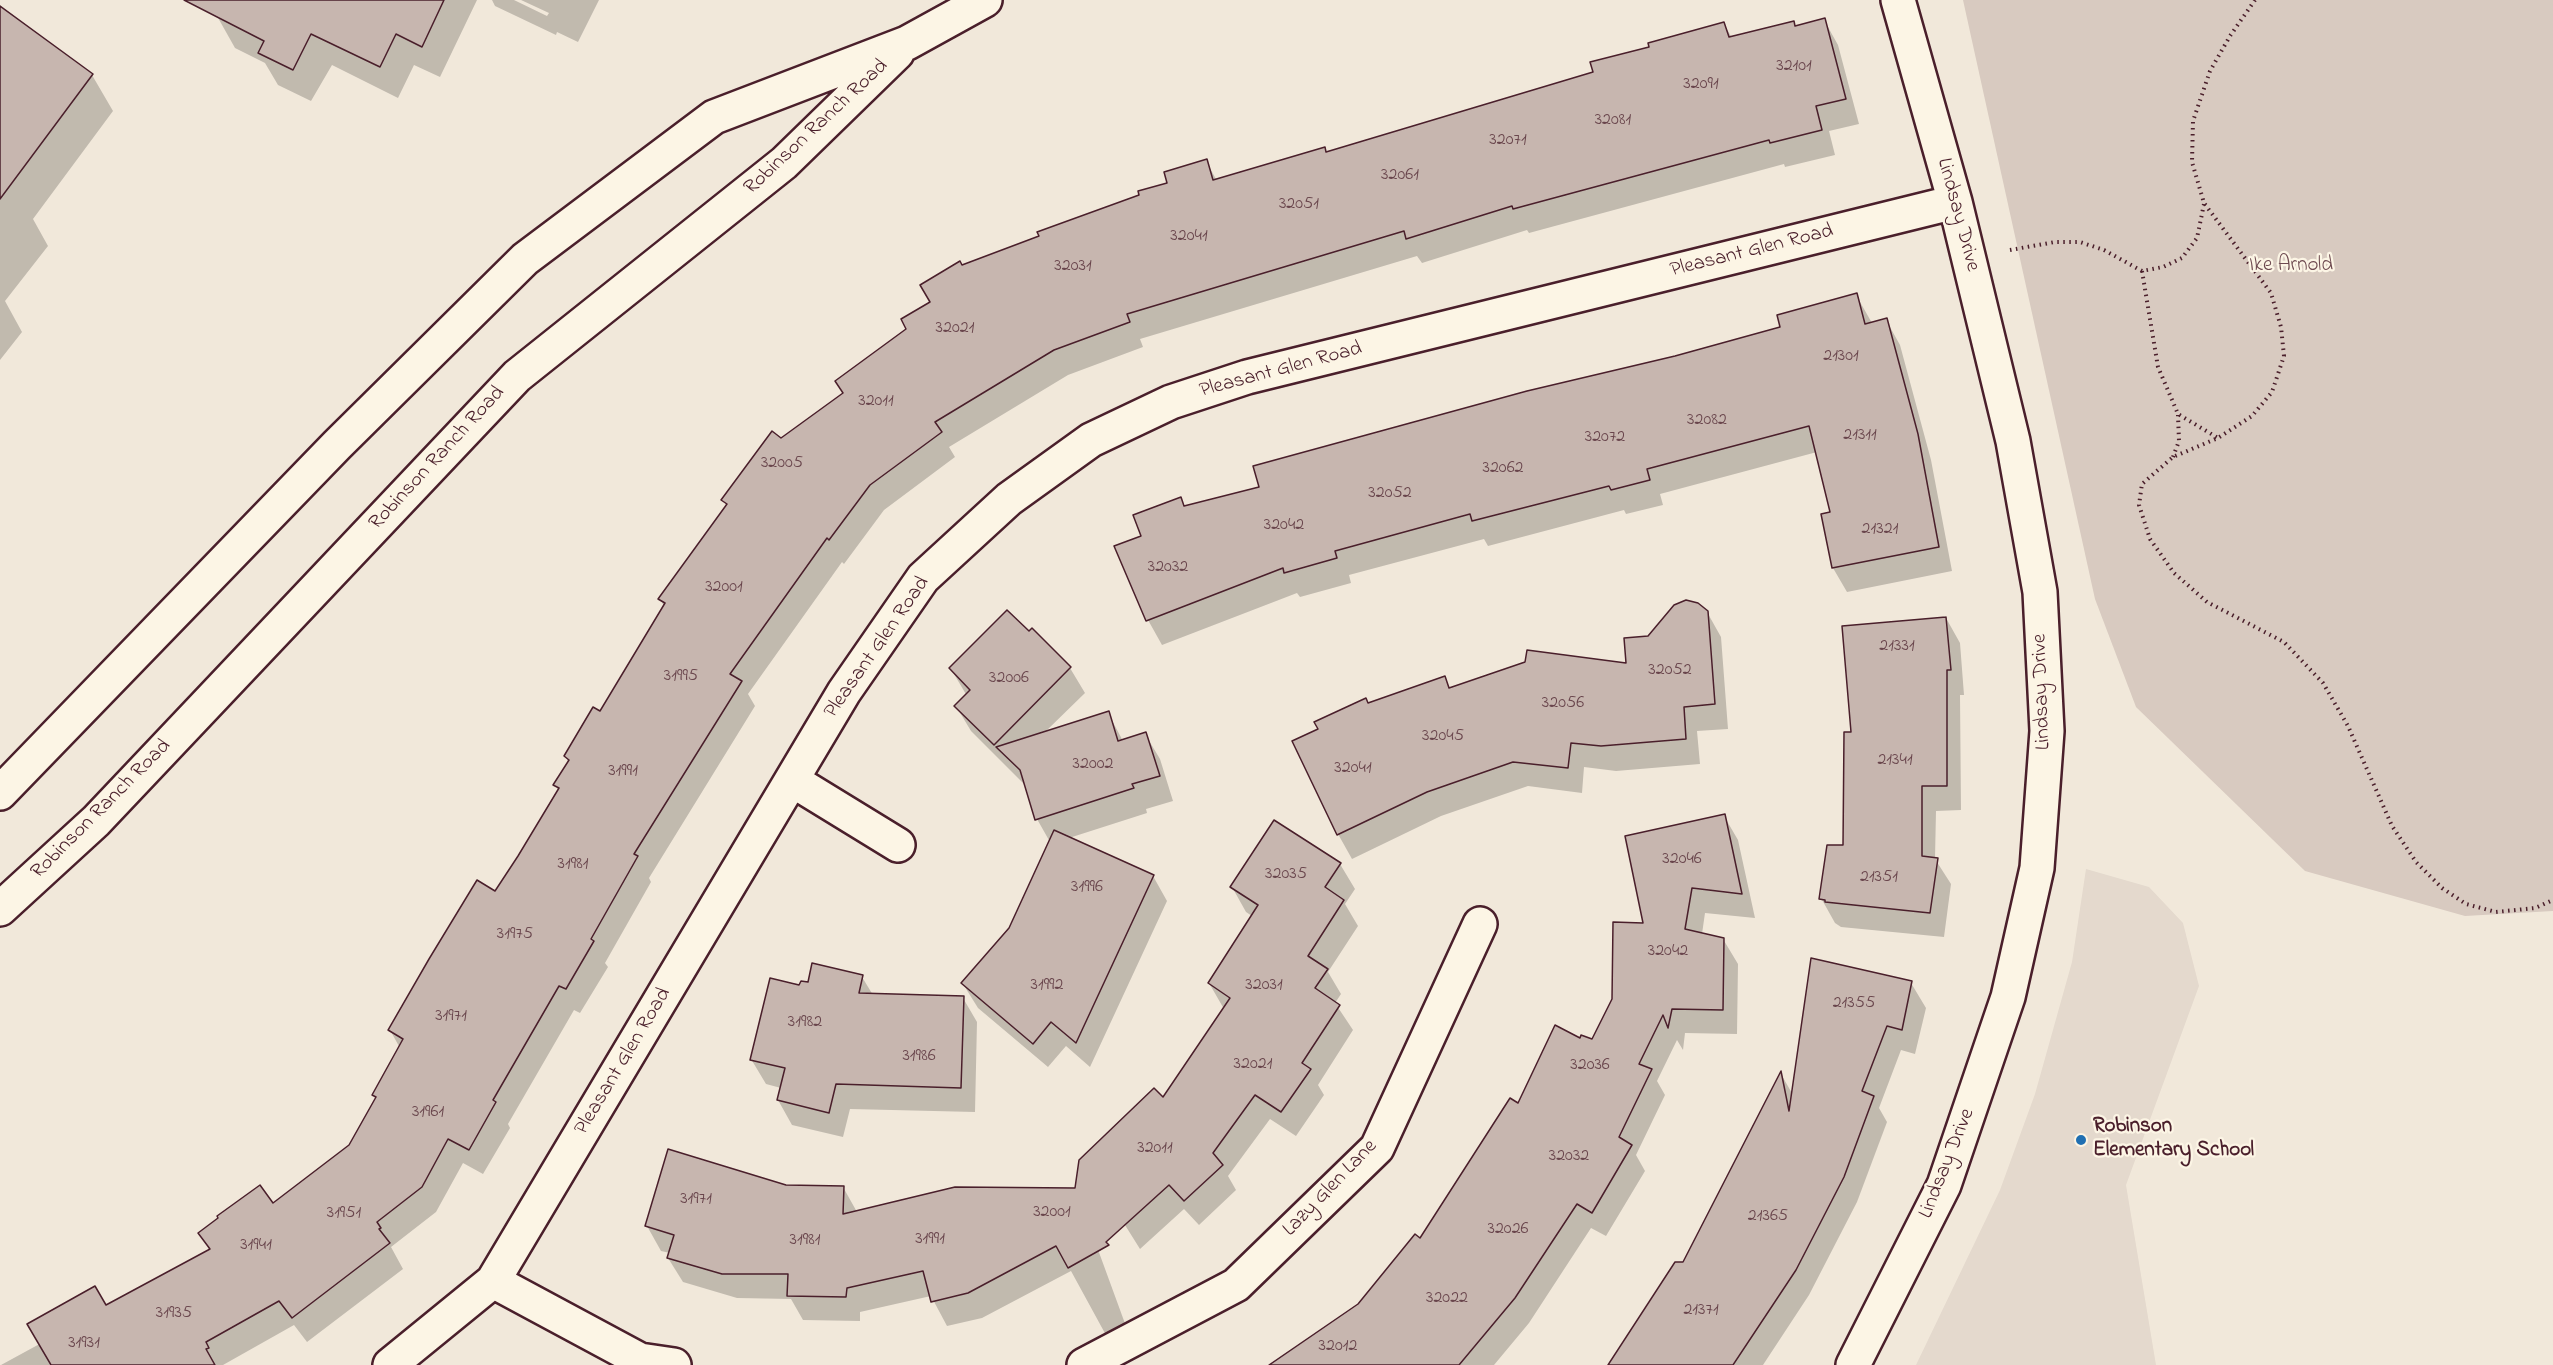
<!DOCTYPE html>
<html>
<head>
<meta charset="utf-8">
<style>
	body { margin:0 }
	canvas { display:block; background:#f1e8da }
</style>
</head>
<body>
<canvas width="2553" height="1365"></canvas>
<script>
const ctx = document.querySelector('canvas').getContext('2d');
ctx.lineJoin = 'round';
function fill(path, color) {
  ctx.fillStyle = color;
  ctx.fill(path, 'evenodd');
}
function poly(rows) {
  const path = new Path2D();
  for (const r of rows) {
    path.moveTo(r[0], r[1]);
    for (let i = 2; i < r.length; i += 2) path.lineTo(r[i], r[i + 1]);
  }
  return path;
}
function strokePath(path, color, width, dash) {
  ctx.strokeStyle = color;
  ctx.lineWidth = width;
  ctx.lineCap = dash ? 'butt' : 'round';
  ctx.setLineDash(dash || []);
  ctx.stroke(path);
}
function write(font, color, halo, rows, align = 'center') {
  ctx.font = font + ' "Indie Flower",sans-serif';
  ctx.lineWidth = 4.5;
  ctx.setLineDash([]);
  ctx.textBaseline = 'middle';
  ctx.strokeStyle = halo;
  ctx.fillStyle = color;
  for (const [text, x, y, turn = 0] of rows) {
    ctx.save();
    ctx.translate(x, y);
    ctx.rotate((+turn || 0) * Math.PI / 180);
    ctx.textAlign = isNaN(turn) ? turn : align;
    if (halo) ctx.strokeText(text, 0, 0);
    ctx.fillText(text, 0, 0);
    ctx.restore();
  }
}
fill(poly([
	[2086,869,2149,887,2183,923,2199,986,2126,1185,2156,1365,1916,1365,2000,1190,2035,1094,2072,962]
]), '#e4d9cd');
fill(poly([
	[1963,0,2553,0,2553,911,2465,916,2305,871,2136,707,2095,599]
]), '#d8cac0');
fill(poly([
	[224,0,477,0,440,77,414,65,398,98,332,65,311,101,278,85,265,63,235,48,217,16],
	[492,0,514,0,547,16,549,13,521,0,599,0,578,42,557,32,556,35,495,6],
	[0,5,92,75,113,111,33,219,48,246,5,301,22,332,0,360],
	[1824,20,1838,45,1859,124,1829,131,1835,155,1785,167,1784,164,1529,233,1527,230,1422,263,1417,256,1140,339,1143,347,1068,375,949,447,955,457,884,510,844,564,842,562,748,694,755,706,649,878,651,882,605,963,608,967,580,1013,574,1010,508,1124,510,1128,483,1174,463,1163,436,1212,391,1247,403,1269,307,1342,294,1325,223,1365,1,1365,210,1251,200,1234,273,1205,350,1146,376,1099,374,1095,400,1048,390,1030,496,893,559,791,555,785,569,763,565,756,600,713,664,606,660,599,727,507,723,500,781,440,844,394,908,329,961,267,1169,184,1206,161,1217,181,1324,148,1327,153,1594,73,1651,48,1724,24,1732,38,1794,23,1796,27],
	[1856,295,1872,323,1886,320,1900,345,1931,460,1952,571,1847,592,1833,568,1832,513,1817,452,1660,494,1663,505,1626,514,1624,510,1488,546,1484,539,1349,575,1351,583,1300,597,1297,593,1162,645,1148,620,1143,537,1180,499,1185,507,1261,488,1675,358,1782,328],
	[1707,612,1721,637,1728,729,1697,731,1700,764,1616,771,1584,767,1582,793,1528,786,1441,816,1352,859,1338,834,1368,705,1444,678,1451,689,1628,665,1649,637],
	[1946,618,1960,643,1964,695,1960,695,1961,810,1936,811,1935,859,1951,884,1944,937,1841,927,1835,923,1821,898,1845,847,1853,733],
	[1032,630,1070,668,1085,693,1044,733,1108,713,1123,741,1145,734,1160,759,1173,801,1146,809,1147,813,1069,838,1153,876,1167,901,1090,1067,1066,1046,1048,1067,978,1008,963,984,1010,929,1050,842,1037,819,1026,786,971,731,956,706,967,696,951,669],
	[1724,816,1738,840,1755,918,1705,913,1702,934,1723,939,1738,964,1737,1034,1685,1033,1683,1050,1677,1040,1657,1081,1665,1095,1636,1155,1645,1171,1606,1236,1591,1228,1529,1323,1494,1365,1281,1365,1359,1305,1420,1240,1518,1105,1581,1040,1593,1041,1645,925],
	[1340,864,1355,889,1345,904,1358,926,1328,972,1341,994,1335,1003,1353,1030,1318,1085,1324,1095,1296,1136,1270,1119,1228,1176,1236,1190,1199,1225,1184,1209,1140,1249,1098,1182,1163,1100,1224,1009,1209,983,1252,916,1246,912,1232,887],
	[862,977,873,995,963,998,977,1022,975,1112,850,1109,843,1137,792,1125,778,1100,781,1088,766,1084,751,1059,800,987],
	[1911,983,1926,1008,1915,1054,1901,1050,1879,1108,1887,1122,1857,1202,1809,1295,1763,1365,1610,1365,1684,1264,1781,1074,1793,1095],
	[785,1187,843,1187,857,1212,1085,1214,1127,1329,1107,1337,1071,1271,982,1318,947,1326,931,1296,860,1312,860,1321,803,1320,791,1299,737,1298,683,1282,668,1258,670,1253,661,1251,647,1226]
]), '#0003');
const building = poly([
	[184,0,444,0,422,47,396,34,380,67,311,34,293,70,258,53,264,41,184,0],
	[0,6,93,74,0,199,0,6],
	[1825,18,1846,99,1816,106,1822,130,1770,143,1769,140,1513,209,1512,206,1406,239,1404,231,1127,314,1130,322,1054,350,935,422,942,432,870,485,829,540,827,538,730,674,742,681,634,854,638,856,591,939,594,941,566,989,559,986,493,1100,496,1102,469,1150,448,1139,422,1187,377,1222,381,1228,379,1229,390,1243,292,1318,279,1301,206,1342,209,1348,206,1349,215,1365,51,1365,27,1324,95,1286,106,1305,210,1249,198,1233,218,1218,217,1216,260,1185,273,1203,349,1145,376,1097,372,1095,403,1039,388,1030,429,959,477,880,495,891,518,856,559,788,553,785,569,760,564,756,593,707,600,711,665,603,658,599,727,504,721,500,772,431,781,438,843,393,835,381,906,329,901,319,930,302,920,285,960,261,962,265,1039,236,1037,232,1139,195,1138,191,1167,183,1164,172,1207,159,1213,180,1325,147,1326,152,1593,72,1590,62,1649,47,1648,43,1724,22,1729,37,1794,21,1795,26,1825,18],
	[1857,293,1865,324,1887,318,1918,434,1939,547,1832,568,1821,514,1830,512,1809,426,1647,469,1650,480,1611,490,1609,486,1472,521,1470,514,1335,551,1337,558,1284,573,1283,568,1146,621,1114,546,1141,536,1133,515,1181,497,1184,506,1259,487,1253,466,1527,391,1675,356,1780,327,1777,315,1857,293],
	[1686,600,1698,603,1708,611,1715,704,1684,707,1686,739,1601,746,1571,743,1568,768,1513,762,1427,792,1337,835,1292,741,1318,729,1314,722,1366,698,1368,703,1445,676,1449,688,1525,662,1527,650,1626,663,1624,638,1648,636,1674,605,1686,600],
	[1007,610,1029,631,1032,628,1071,667,994,745,954,706,970,690,949,668,1007,610],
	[1946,617,1951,670,1947,670,1947,786,1922,786,1922,856,1938,858,1930,913,1825,902,1825,900,1819,899,1827,845,1843,845,1844,732,1851,732,1842,626,1946,617],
	[1109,711,1118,741,1146,732,1160,776,1132,784,1134,788,1035,820,1020,770,996,747,1109,711],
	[1725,814,1742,894,1692,888,1685,929,1724,938,1723,1010,1672,1009,1668,1028,1663,1015,1639,1064,1652,1069,1619,1137,1632,1145,1592,1213,1577,1204,1515,1298,1459,1365,1269,1365,1358,1304,1415,1234,1420,1238,1510,1098,1518,1103,1555,1025,1580,1038,1581,1035,1592,1039,1612,999,1613,922,1643,923,1625,836,1725,814],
	[1274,820,1341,863,1325,887,1344,900,1308,956,1328,969,1315,988,1340,1005,1302,1063,1311,1069,1281,1112,1255,1095,1213,1153,1223,1165,1184,1201,1169,1185,1106,1242,1109,1245,1068,1268,1056,1246,968,1293,931,1302,923,1271,847,1288,846,1297,787,1296,788,1274,722,1274,667,1258,674,1235,645,1226,668,1149,786,1185,844,1186,843,1214,955,1187,1075,1188,1079,1160,1154,1088,1163,1097,1230,998,1208,983,1258,905,1230,887,1274,820],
	[1054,830,1154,875,1076,1043,1051,1022,1033,1044,961,983,1009,928,1054,830],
	[1811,958,1912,981,1902,1030,1887,1026,1862,1091,1874,1096,1844,1177,1796,1270,1733,1365,1608,1365,1675,1262,1683,1262,1781,1071,1789,1111,1811,958],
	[812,963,863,975,859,993,964,996,961,1088,836,1084,829,1113,777,1100,785,1068,750,1060,770,978,799,985,801,981,808,982,812,963]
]);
fill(building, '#c7b6af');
strokePath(building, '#4a1f2b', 1.5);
const minor = poly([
	[792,780,898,845],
	[0,793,337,445,525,259,714,117,907,43,985,0],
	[0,909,96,821,517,376,784,163,897,53],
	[493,1281,640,1360,674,1365],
	[390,1365,493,1281,844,692,923,578,1009,499,1091,440,1171,402,1247,377,1955,202],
	[1084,1365,1236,1285,1377,1148,1480,924],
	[1853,1365,1944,1185,2008,997,2037,868,2047,731,2040,592,2013,441,1955,202,1898,0]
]);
strokePath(minor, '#4a1f2b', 38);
strokePath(poly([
	[2255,0,2230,36,2210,71,2193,121,2192,162,2204,203,2271,293,2281,327,2284,356,2272,392,2252,416,2218,438,2173,457,2142,484,2139,505,2150,539,2174,573,2207,602,2284,642,2323,683,2348,726,2392,826,2416,862,2442,888,2466,904,2496,912,2535,908,2553,900],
	[2010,250,2055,242,2080,242,2104,250,2142,271,2163,267,2182,258,2197,238,2204,204],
	[2142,271,2158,367,2178,414,2218,438],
	[2173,457,2179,441,2178,415]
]), '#4a1f2b', 4, [1.5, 4.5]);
strokePath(minor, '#fcf5e5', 33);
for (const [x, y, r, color] of [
	[2081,1140,6,"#1f6fb2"]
]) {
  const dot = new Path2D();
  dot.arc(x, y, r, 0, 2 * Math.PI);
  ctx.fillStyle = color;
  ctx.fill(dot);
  strokePath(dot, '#fcf5e5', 2);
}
write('18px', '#69454c', null, [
	["32101",1794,67],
	["32091",1701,85],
	["32081",1613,121],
	["32071",1508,141],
	["32061",1400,176],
	["32051",1299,205],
	["32041",1189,237],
	["32031",1073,267],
	["32021",955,329],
	["21301",1841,357],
	["32011",876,402],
	["32082",1707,421],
	["21311",1860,436],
	["32072",1605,438],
	["32005",782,464],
	["32062",1503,469],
	["32052",1390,494],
	["32042",1284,526],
	["21321",1880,530],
	["32032",1168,568],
	["32001",724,588],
	["21331",1897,647],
	["32052",1670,671],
	["31995",681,677],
	["32006",1009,679],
	["32056",1563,704],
	["32045",1443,737],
	["21341",1895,761],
	["32002",1093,765],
	["32041",1353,769],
	["31991",623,772],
	["32046",1682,860],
	["31981",573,865],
	["32035",1286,875],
	["21351",1879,878],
	["31996",1087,888],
	["31975",515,935],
	["32042",1668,952],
	["31992",1047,986],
	["32031",1264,986],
	["21355",1854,1004],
	["31971",451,1017],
	["31982",805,1023],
	["31986",919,1057],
	["32021",1253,1065],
	["32036",1590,1066],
	["31961",428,1113],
	["32011",1155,1149],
	["32032",1569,1157],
	["31971",696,1200],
	["32001",1052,1213],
	["31951",344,1214],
	["21365",1768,1217],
	["32026",1508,1230],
	["31991",930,1240],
	["31981",805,1241],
	["31941",256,1246],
	["32022",1447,1299],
	["21371",1701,1311],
	["31935",174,1314],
	["31931",84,1344],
	["32012",1338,1347]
]);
write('21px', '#4a1f2b', '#fcf5e5', [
	["Robinson Ranch Road",817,128,-43],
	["Lindsay Drive",1957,215,75],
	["Pleasant Glen Road",1752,252,-14],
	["Pleasant Glen Road",1281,371,-15],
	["Robinson Ranch Road",438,459,-47],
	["Pleasant Glen Road",878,648,-55],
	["Lindsay Drive",2043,692,-92],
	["Robinson Ranch Road",102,810,-45],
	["Pleasant Glen Road",624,1062,-59],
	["Lindsay Drive",1948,1164,-68],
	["Lazy Glen Lane",1331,1189,-46]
]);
write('21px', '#6e4a50', '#fcf5e5', [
	["Ike Arnold",2291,267]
]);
write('bold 21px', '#4a1f2b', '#fcf5e5', [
	["Robinson",2093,1128],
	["Elementary School",2093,1152]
], 'left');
</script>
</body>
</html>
